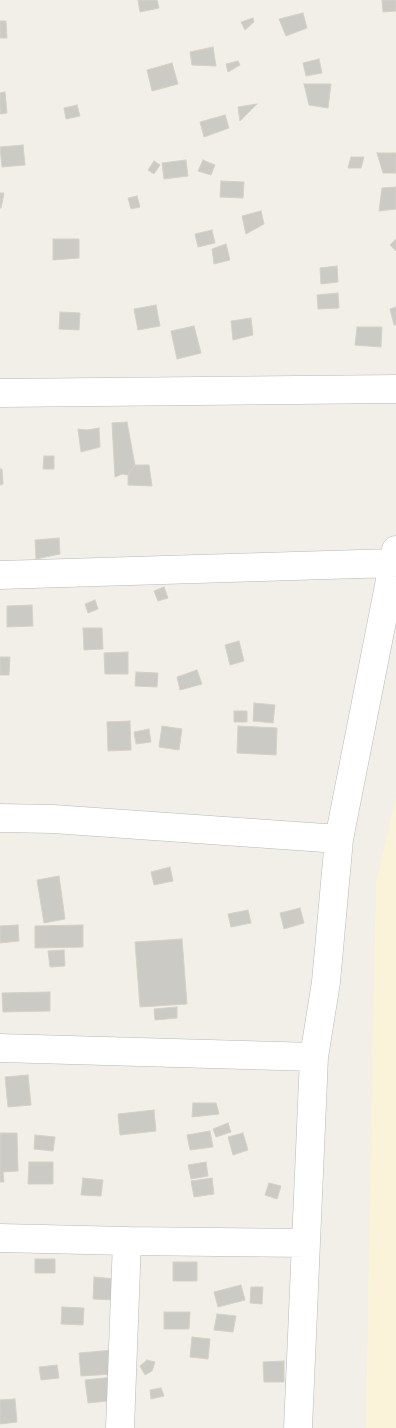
<!DOCTYPE html>
<html>
<head>
<meta charset="utf-8">
<style>
	body { margin:0 }
	canvas { display:block; background:#f1efe8 }
</style>
</head>
<body>
<canvas width="396" height="1428"></canvas>
<script>
const ctx = document.querySelector('canvas').getContext('2d');
ctx.lineJoin = 'round';
function fill(path, color) {
  ctx.fillStyle = color;
  ctx.fill(path, 'evenodd');
}
function poly(rows) {
  const path = new Path2D();
  for (const r of rows) {
    path.moveTo(r[0], r[1]);
    for (let i = 2; i < r.length; i += 2) path.lineTo(r[i], r[i + 1]);
  }
  return path;
}
function strokePath(path, color, width, dash) {
  ctx.strokeStyle = color;
  ctx.lineWidth = width;
  ctx.lineCap = dash ? 'butt' : 'round';
  ctx.setLineDash(dash || []);
  ctx.stroke(path);
}
fill(poly([
	[396,798,396,1428,366,1428,376,884]
]), '#fbf3d9');
const building = poly([
	[138,0,157,0,159,8,140,12,138,0],
	[382,0,396,0,396,11,383,12,382,0],
	[303,13,307,28,286,36,279,19,303,13],
	[253,18,254,22,245,30,241,22,253,18],
	[0,21,6,21,7,38,0,38,0,21],
	[213,47,216,66,192,65,190,52,213,47],
	[319,59,322,73,306,76,303,63,319,59],
	[238,61,240,65,228,72,226,64,238,61],
	[172,63,178,84,152,91,147,70,172,63],
	[304,84,331,84,328,108,309,105,304,84],
	[5,92,7,113,0,114,0,93,5,92],
	[257,104,240,121,238,107,257,104],
	[77,105,80,116,66,119,64,108,77,105],
	[225,115,229,128,204,137,200,122,225,115],
	[23,145,25,165,2,167,0,147,23,145],
	[377,153,396,153,396,173,383,173,377,153],
	[351,157,364,157,361,168,348,168,351,157],
	[186,160,188,176,164,179,162,163,186,160],
	[203,160,215,165,211,175,198,171,203,160],
	[154,161,160,165,154,174,148,170,154,161],
	[221,181,244,182,243,198,220,197,221,181],
	[396,187,396,209,379,211,382,188,396,187],
	[0,193,4,193,1,208,0,208,0,193],
	[137,196,140,207,131,209,128,198,137,196],
	[261,211,264,224,246,234,242,216,261,211],
	[212,230,215,243,198,247,195,234,212,230],
	[53,239,79,239,79,258,53,260,53,239],
	[396,239,396,251,390,245,396,239],
	[226,244,230,260,214,264,212,249,226,244],
	[337,266,338,282,321,284,320,268,337,266],
	[338,293,339,308,318,309,317,295,338,293],
	[156,305,160,326,138,330,134,309,156,305],
	[396,307,396,325,394,325,390,309,396,307],
	[60,312,80,313,79,330,59,329,60,312],
	[251,318,253,335,233,340,231,321,251,318],
	[194,326,201,353,177,359,171,331,194,326],
	[357,327,382,327,381,347,355,345,357,327],
	[127,422,135,465,128,475,122,474,115,477,112,423,127,422],
	[99,428,100,447,81,452,78,429,87,430,99,428],
	[44,456,54,456,54,469,43,469,44,456],
	[135,465,149,465,152,486,128,485,128,475,135,465],
	[0,469,2,469,3,484,0,485,0,469],
	[59,538,60,554,36,559,35,540,59,538],
	[164,587,168,598,158,601,154,591,164,587],
	[95,600,98,609,88,613,85,604,95,600],
	[32,605,33,626,7,627,7,606,32,605],
	[83,628,102,628,103,649,84,650,83,628],
	[239,641,244,661,230,665,225,645,239,641],
	[128,652,128,674,105,674,104,653,128,652],
	[0,657,10,657,9,675,0,675,0,657],
	[197,670,202,684,180,690,177,677,197,670],
	[136,672,158,673,157,687,135,686,136,672],
	[254,703,275,705,273,723,253,721,254,703],
	[234,711,247,711,247,722,234,722,234,711],
	[130,721,131,750,108,751,107,722,130,721],
	[162,726,182,729,179,750,159,747,162,726],
	[238,726,277,728,276,755,237,753,238,726],
	[149,729,151,742,136,744,134,732,149,729],
	[170,867,173,881,154,885,151,872,170,867],
	[59,876,65,919,44,923,37,880,59,876],
	[300,908,304,923,284,929,280,913,300,908],
	[248,910,251,923,231,927,228,914,248,910],
	[18,925,19,941,0,943,0,926,18,925],
	[83,925,83,947,35,948,35,926,83,925],
	[182,939,187,1004,140,1007,135,942,182,939],
	[64,950,65,966,50,967,48,951,64,950],
	[50,992,50,1011,3,1012,2,993,50,992],
	[177,1007,177,1018,155,1020,154,1009,177,1007],
	[28,1075,31,1105,8,1107,5,1077,28,1075],
	[193,1103,216,1103,219,1114,192,1117,193,1103],
	[154,1110,156,1131,120,1135,118,1114,154,1110],
	[228,1123,231,1132,216,1137,213,1129,228,1123],
	[210,1131,213,1147,190,1150,187,1135,210,1131],
	[0,1133,17,1133,18,1171,3,1172,4,1182,0,1182,0,1133],
	[243,1133,248,1150,233,1155,228,1137,243,1133],
	[35,1135,55,1137,53,1151,34,1149,35,1135],
	[29,1162,53,1162,53,1184,28,1184,29,1162],
	[206,1162,208,1176,191,1179,188,1165,206,1162],
	[83,1178,103,1180,101,1196,81,1195,83,1178],
	[212,1178,214,1194,194,1197,191,1181,212,1178],
	[269,1183,281,1186,277,1199,265,1195,269,1183],
	[35,1259,55,1259,55,1273,35,1273,35,1259],
	[173,1262,197,1262,197,1281,173,1281,173,1262],
	[94,1277,116,1279,114,1300,93,1299,94,1277],
	[241,1285,245,1300,218,1307,214,1292,241,1285],
	[251,1287,263,1287,262,1304,250,1303,251,1287],
	[62,1307,84,1308,83,1325,61,1324,62,1307],
	[164,1312,190,1312,189,1329,164,1329,164,1312],
	[217,1314,236,1316,233,1332,214,1330,217,1314],
	[192,1337,210,1339,208,1359,190,1357,192,1337],
	[113,1350,114,1374,81,1376,79,1353,113,1350],
	[147,1360,155,1362,152,1371,145,1375,140,1366,147,1360],
	[284,1361,284,1382,264,1382,263,1362,284,1361],
	[57,1365,59,1378,41,1380,39,1367,57,1365],
	[114,1377,117,1400,88,1403,85,1380,114,1377],
	[161,1388,164,1396,151,1399,150,1390,161,1388],
	[15,1399,17,1422,0,1424,0,1400,15,1399]
]);
fill(building, '#cccac5');
strokePath(building, '#d6d1c6', 1);
const street = poly([
	[0,393,396,389],
	[0,575,393,563],
	[0,818,53,819,339,839],
	[0,1048,314,1057],
	[0,1238,127,1241,306,1243],
	[120,1428,127,1241],
	[298,1428,314,1057,326,982,339,839,396,550]
]);
strokePath(street, '#b5b8bc', 29);
strokePath(street, '#fff', 28);
</script>
</body>
</html>
